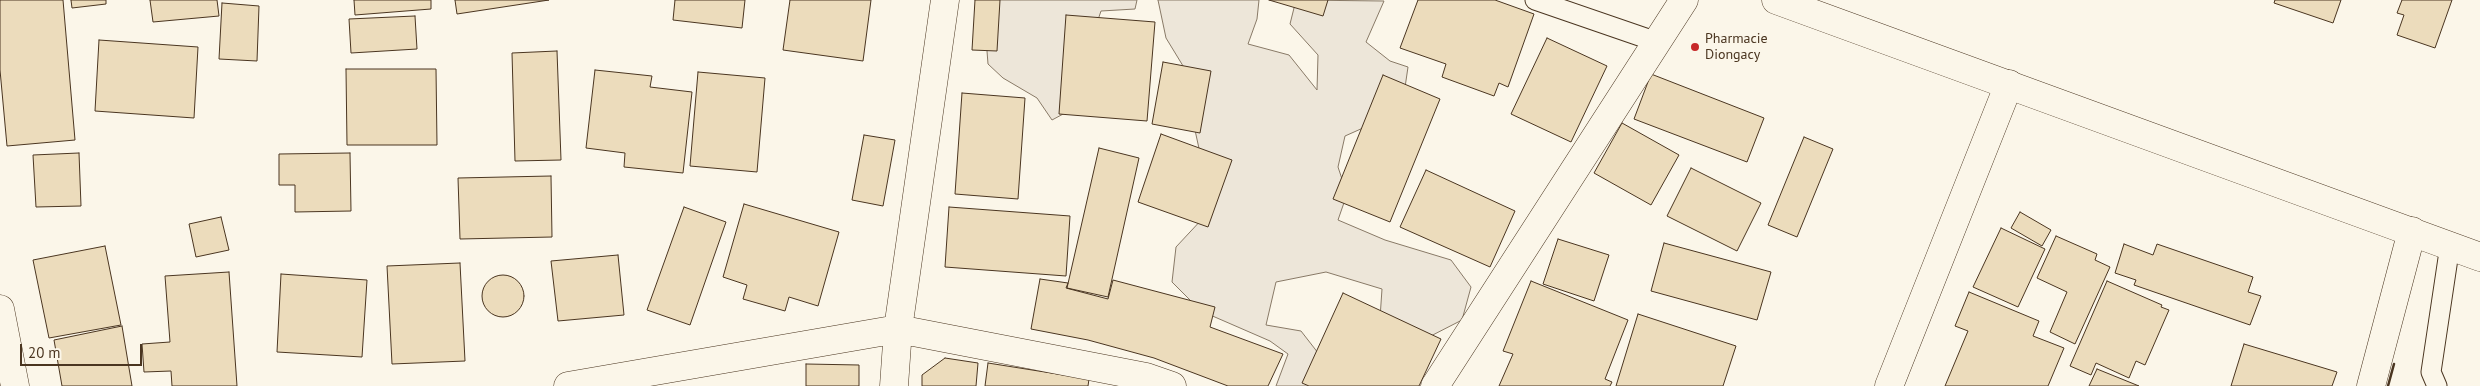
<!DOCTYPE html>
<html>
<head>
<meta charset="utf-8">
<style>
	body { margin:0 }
	#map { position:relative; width:2480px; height:386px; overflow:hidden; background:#fbf6e9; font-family:"PT Sans",sans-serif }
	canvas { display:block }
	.scale { position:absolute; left:20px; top:344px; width:122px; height:22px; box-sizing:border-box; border:2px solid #4a3520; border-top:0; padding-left:6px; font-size:15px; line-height:18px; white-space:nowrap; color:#4a3520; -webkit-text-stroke:4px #fbf6e9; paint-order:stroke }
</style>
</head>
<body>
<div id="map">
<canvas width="2480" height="386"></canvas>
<div class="scale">20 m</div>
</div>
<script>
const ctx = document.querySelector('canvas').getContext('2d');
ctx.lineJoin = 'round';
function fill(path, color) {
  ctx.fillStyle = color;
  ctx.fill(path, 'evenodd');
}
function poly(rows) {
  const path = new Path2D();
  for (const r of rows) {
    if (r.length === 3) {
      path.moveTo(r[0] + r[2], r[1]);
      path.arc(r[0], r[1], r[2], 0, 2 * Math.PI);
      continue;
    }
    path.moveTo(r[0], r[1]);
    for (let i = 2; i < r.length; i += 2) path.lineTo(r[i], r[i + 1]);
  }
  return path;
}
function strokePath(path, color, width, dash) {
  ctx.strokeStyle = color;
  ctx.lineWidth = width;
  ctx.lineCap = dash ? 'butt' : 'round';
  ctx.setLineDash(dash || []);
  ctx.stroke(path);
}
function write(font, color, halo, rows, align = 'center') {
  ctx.font = font + ' "PT Sans",sans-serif';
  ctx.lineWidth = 4;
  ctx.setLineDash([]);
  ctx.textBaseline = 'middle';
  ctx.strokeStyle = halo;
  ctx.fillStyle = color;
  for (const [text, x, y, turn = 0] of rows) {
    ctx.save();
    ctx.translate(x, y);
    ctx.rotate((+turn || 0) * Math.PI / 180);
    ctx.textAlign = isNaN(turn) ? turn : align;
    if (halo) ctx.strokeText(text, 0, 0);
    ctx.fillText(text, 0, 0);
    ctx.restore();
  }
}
const green = poly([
	[991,0,1137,0,1135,9,1101,11,1084,61,1091,99,1052,120,1037,98,1003,78,988,64,986,38,991,0],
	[1158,0,1259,0,1257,19,1248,44,1289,55,1317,90,1318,55,1290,24,1296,0,1384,1,1366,42,1390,61,1408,67,1403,101,1372,124,1345,136,1338,167,1347,194,1338,220,1385,240,1451,260,1471,287,1462,320,1421,341,1380,318,1382,289,1326,272,1276,282,1266,325,1301,331,1322,358,1354,386,1276,386,1288,354,1270,341,1201,311,1172,282,1176,247,1204,217,1205,176,1193,121,1191,79,1166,38,1158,0]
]);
fill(green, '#ede6d9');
strokePath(green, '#887966', 1);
const building = poly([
	[0,0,63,0,75,140,7,146,0,70,0,0],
	[71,0,106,0,106,4,72,8,71,0],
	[150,0,217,0,219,16,153,22,150,0],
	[354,0,431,0,431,9,355,15,354,0],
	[455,0,549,0,457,14,455,0],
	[675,0,745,0,742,28,673,20,675,0],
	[790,0,871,0,863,61,783,50,790,0],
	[975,0,1000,0,997,51,972,50,975,0],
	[1269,0,1328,0,1323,16,1269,0],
	[1418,0,1495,0,1534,14,1508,87,1499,83,1494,96,1442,77,1446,64,1400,48,1418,0],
	[2275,0,2341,0,2333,23,2274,3,2275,0],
	[2402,0,2452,0,2435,48,2397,35,2404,15,2397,13,2402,0],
	[222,3,259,6,257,61,219,59,222,3],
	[1066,15,1155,22,1147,121,1059,114,1066,15],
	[415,16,417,49,351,53,349,19,415,16],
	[1547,38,1607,66,1571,142,1511,114,1547,38],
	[99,40,198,47,194,118,95,111,99,40],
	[557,51,561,160,515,161,512,53,557,51],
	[1163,62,1211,71,1200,133,1152,124,1163,62],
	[346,69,436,69,437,145,347,145,346,69],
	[595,70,652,76,650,87,692,92,683,173,624,167,625,153,586,148,595,70],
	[698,72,765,78,757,172,690,166,698,72],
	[1651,74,1764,118,1747,162,1634,119,1651,74],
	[1383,75,1440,99,1390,222,1333,199,1383,75],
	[962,93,1025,98,1018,199,955,194,962,93],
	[1622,123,1679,155,1651,205,1594,173,1622,123],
	[1161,134,1232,160,1208,227,1138,202,1161,134],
	[864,135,895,140,883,206,852,200,864,135],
	[1804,137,1833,149,1797,237,1768,225,1804,137],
	[1099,148,1139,158,1108,297,1067,288,1099,148],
	[79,153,81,206,36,207,33,155,79,153],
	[350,153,351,211,295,212,295,185,279,185,279,154,350,153],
	[1691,168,1761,203,1737,251,1667,216,1691,168],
	[1426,170,1515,211,1490,267,1400,227,1426,170],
	[551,176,552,237,460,239,458,178,551,176],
	[744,204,839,232,818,306,789,297,785,311,743,299,747,285,723,277,744,204],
	[684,207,726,222,690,325,647,310,684,207],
	[949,207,1070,216,1066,276,945,267,949,207],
	[2020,212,2051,230,2042,246,2011,228,2020,212],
	[221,217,229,250,196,257,189,224,221,217],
	[2001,228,2045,249,2018,307,1973,287,2001,228],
	[2056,236,2097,254,2095,260,2110,267,2075,344,2050,332,2067,292,2037,278,2056,236],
	[1558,239,1609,255,1594,301,1543,284,1558,239],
	[1664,243,1771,272,1757,320,1651,291,1664,243],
	[2124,244,2153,255,2157,244,2253,277,2248,292,2261,296,2250,325,2134,285,2136,280,2115,273,2124,244],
	[105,246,121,325,49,338,33,260,105,246],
	[618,255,624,315,558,321,551,261,618,255],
	[460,263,465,361,392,364,387,266,460,263],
	[229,272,237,386,172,386,171,371,144,372,142,344,170,342,165,276,229,272],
	[281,274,367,280,362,357,277,352,281,274],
	[503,296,21],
	[1040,279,1068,283,1066,288,1108,299,1113,280,1215,307,1210,327,1283,354,1268,386,1228,386,1154,358,1088,340,1031,329,1040,279],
	[1531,281,1628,320,1605,379,1612,382,1610,386,1499,386,1513,354,1503,351,1531,281],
	[2107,281,2162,305,2161,307,2169,310,2145,365,2136,361,2129,378,2096,363,2091,375,2070,366,2107,281],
	[1969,292,2039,321,2033,336,2064,348,2048,386,1945,386,1968,331,1955,326,1969,292],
	[1343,293,1441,339,1419,386,1309,386,1302,383,1343,293],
	[1638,314,1736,346,1723,386,1616,386,1638,314],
	[122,326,132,386,62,386,54,340,122,326],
	[2244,344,2337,372,2332,386,2231,386,2244,344],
	[945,358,978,363,976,386,922,386,922,375,945,358],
	[988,363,1089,379,1088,386,985,386,988,363],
	[806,364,859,365,859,386,806,386,806,364],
	[2097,369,2139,386,2089,386,2097,369]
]);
fill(building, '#ecdcbc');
strokePath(building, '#4a3520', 1);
const lane = poly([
	[1535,0,1657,42],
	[2437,386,2431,372,2450,245]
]);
const street = poly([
	[0,309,15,386],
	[568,386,898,329,1146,377,1172,386],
	[894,386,898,329,945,0],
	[1435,386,1684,0],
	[1889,386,2009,84],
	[2371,386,2412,231]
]);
const primary = poly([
	[1776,0,2480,257]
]);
strokePath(lane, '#4a3520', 21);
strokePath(street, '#4a3520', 29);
strokePath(primary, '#4a3520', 29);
strokePath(lane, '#fbf6e9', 19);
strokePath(street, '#fbf6e9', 28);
strokePath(primary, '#fbf6e9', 28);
strokePath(poly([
	[2388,386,2394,364]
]), '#4a3520', 2.5);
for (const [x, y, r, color] of [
	[1695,47,5,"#c62828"]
]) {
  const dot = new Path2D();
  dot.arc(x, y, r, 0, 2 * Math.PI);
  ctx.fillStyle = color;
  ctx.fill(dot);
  strokePath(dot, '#fbf6e9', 2);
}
write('14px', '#4a3520', '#fbf6e9', [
	["Pharmacie",1705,39],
	["Diongacy",1705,55]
], 'left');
</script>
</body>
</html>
